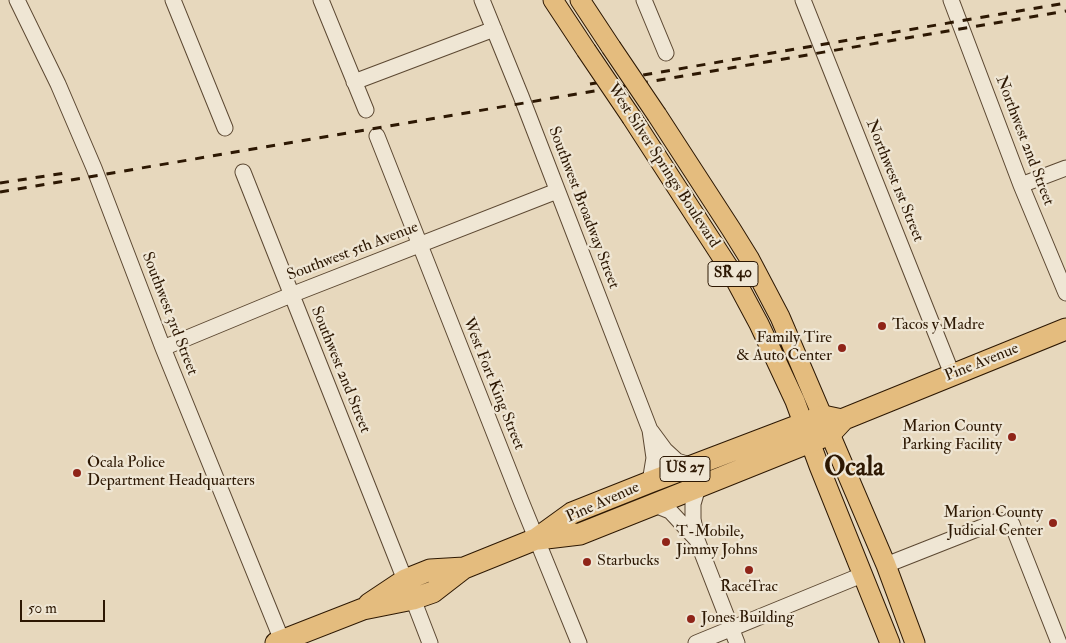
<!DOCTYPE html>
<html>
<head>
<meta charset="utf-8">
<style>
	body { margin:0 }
	#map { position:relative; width:1066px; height:643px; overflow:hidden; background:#e7d8bd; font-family:"IM FELL Double Pica",serif }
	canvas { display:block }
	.scale { position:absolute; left:20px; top:600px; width:85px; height:22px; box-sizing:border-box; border:2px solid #2d1803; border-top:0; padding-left:6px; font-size:15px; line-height:18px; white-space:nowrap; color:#2d1803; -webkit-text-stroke:4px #efe6d4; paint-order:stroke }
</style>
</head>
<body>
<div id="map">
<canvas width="1066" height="643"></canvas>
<div class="scale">50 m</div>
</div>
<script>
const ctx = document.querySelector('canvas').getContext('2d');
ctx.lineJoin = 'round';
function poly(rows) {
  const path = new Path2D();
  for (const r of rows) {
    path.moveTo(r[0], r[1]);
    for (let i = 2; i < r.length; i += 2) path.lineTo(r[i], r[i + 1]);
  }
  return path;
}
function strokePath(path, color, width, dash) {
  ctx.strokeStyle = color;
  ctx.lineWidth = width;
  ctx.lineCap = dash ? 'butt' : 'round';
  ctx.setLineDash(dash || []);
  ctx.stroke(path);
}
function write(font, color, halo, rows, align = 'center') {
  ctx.font = font + ' "IM FELL Double Pica",serif';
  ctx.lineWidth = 4.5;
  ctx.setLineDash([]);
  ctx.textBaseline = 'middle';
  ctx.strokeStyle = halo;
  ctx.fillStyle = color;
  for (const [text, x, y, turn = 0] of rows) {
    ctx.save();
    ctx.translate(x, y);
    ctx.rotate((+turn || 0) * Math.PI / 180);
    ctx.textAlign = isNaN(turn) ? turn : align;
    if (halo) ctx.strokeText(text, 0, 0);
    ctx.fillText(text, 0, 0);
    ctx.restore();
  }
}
const minor = poly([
	[17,0,58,84,94,168,163,348,283,643],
	[173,0,225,128],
	[321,0,366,110],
	[482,0,521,96,650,430,654,458,650,482],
	[644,0,666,53],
	[803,0,952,374],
	[951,0,1021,185,1066,293],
	[354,82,494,29],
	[377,136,521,501,579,643],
	[243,172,405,580],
	[1021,185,1066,168],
	[163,348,291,295,557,191],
	[651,431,665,450,677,461,693,466],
	[698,487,693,504,693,519,697,540,737,643],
	[655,505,670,511,697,540],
	[886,565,995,522,1008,520,1012,524,1059,643],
	[413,599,430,643],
	[696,643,862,575]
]);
const major = poly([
	[553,0,586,50],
	[580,0,611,47],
	[657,115,731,229,749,258,780,317,886,565,915,643],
	[632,118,729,268,759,324,795,401,819,466,890,643]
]);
const highway = poly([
	[538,539,580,534,698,487,830,434,844,419,1066,329],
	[369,604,405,580,430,570,464,568],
	[276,643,363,609,413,599,433,592,464,568,536,539,572,513,650,482,823,416,842,420]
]);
strokePath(minor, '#5c4832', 17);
strokePath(major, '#2d1803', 21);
strokePath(highway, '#2d1803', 23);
strokePath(minor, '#efe6d4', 15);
strokePath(major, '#e4bc7e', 19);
strokePath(highway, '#e4bc7e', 21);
strokePath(poly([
	[590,84,1066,3],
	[0,183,65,173],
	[0,192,1066,11]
]), '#2d1803', 3, [9, 9]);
const majorBridge = poly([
	[611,47,657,115],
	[586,50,632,118]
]);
strokePath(majorBridge, '#2d1803', 21, []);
strokePath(majorBridge, '#e4bc7e', 19);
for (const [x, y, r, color] of [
	[882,326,5,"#8f2418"],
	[842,348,5,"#8f2418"],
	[1012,437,5,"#8f2418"],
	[77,473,5,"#8f2418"],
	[1053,523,5,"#8f2418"],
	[666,542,5,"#8f2418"],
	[587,562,5,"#8f2418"],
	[749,570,5,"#8f2418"],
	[691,619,5,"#8f2418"]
]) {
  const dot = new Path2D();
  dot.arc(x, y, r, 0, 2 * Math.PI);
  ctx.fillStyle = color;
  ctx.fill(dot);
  strokePath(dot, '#efe6d4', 2);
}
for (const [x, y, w] of [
	[733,274,50],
	[685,469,50]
]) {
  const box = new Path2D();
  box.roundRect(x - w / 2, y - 12.5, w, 25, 4);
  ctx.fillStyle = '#efe6d4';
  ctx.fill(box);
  strokePath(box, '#2d1803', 1);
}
write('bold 15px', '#2d1803', null, [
	["SR 40",733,274],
	["US 27",685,469]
]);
write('16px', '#2d1803', '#efe6d4', [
	["Northwest 2nd Street",1024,141,69],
	["West Silver Springs Boulevard",663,166,57],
	["Northwest 1st Street",894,181,68],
	["Southwest Broadway Street",583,208,69],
	["Southwest 5th Avenue",353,252,-21],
	["Southwest 3rd Street",169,314,69],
	["Pine Avenue",982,363,-22],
	["Southwest 2nd Street",340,370,68],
	["West Fort King Street",493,384,68],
	["Pine Avenue",603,503,-24]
]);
write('16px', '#2d1803', '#efe6d4', [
	["Tacos y Madre",892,326],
	["Family Tire",832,339,"right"],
	["& Auto Center",832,357,"right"],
	["Marion County",1002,428,"right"],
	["Parking Facility",1002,446,"right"],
	["Ocala Police",87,464],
	["Department Headquarters",87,482],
	["Marion County",1043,514,"right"],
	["Judicial Center",1043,532,"right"],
	["T-Mobile,",676,533],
	["Jimmy Johns",676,551],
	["Starbucks",597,562],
	["RaceTrac",749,588,"center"],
	["Jones Building",701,619]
], 'left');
write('bold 26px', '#2d1803', '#efe6d4', [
	["Ocala",854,469]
]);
</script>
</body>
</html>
